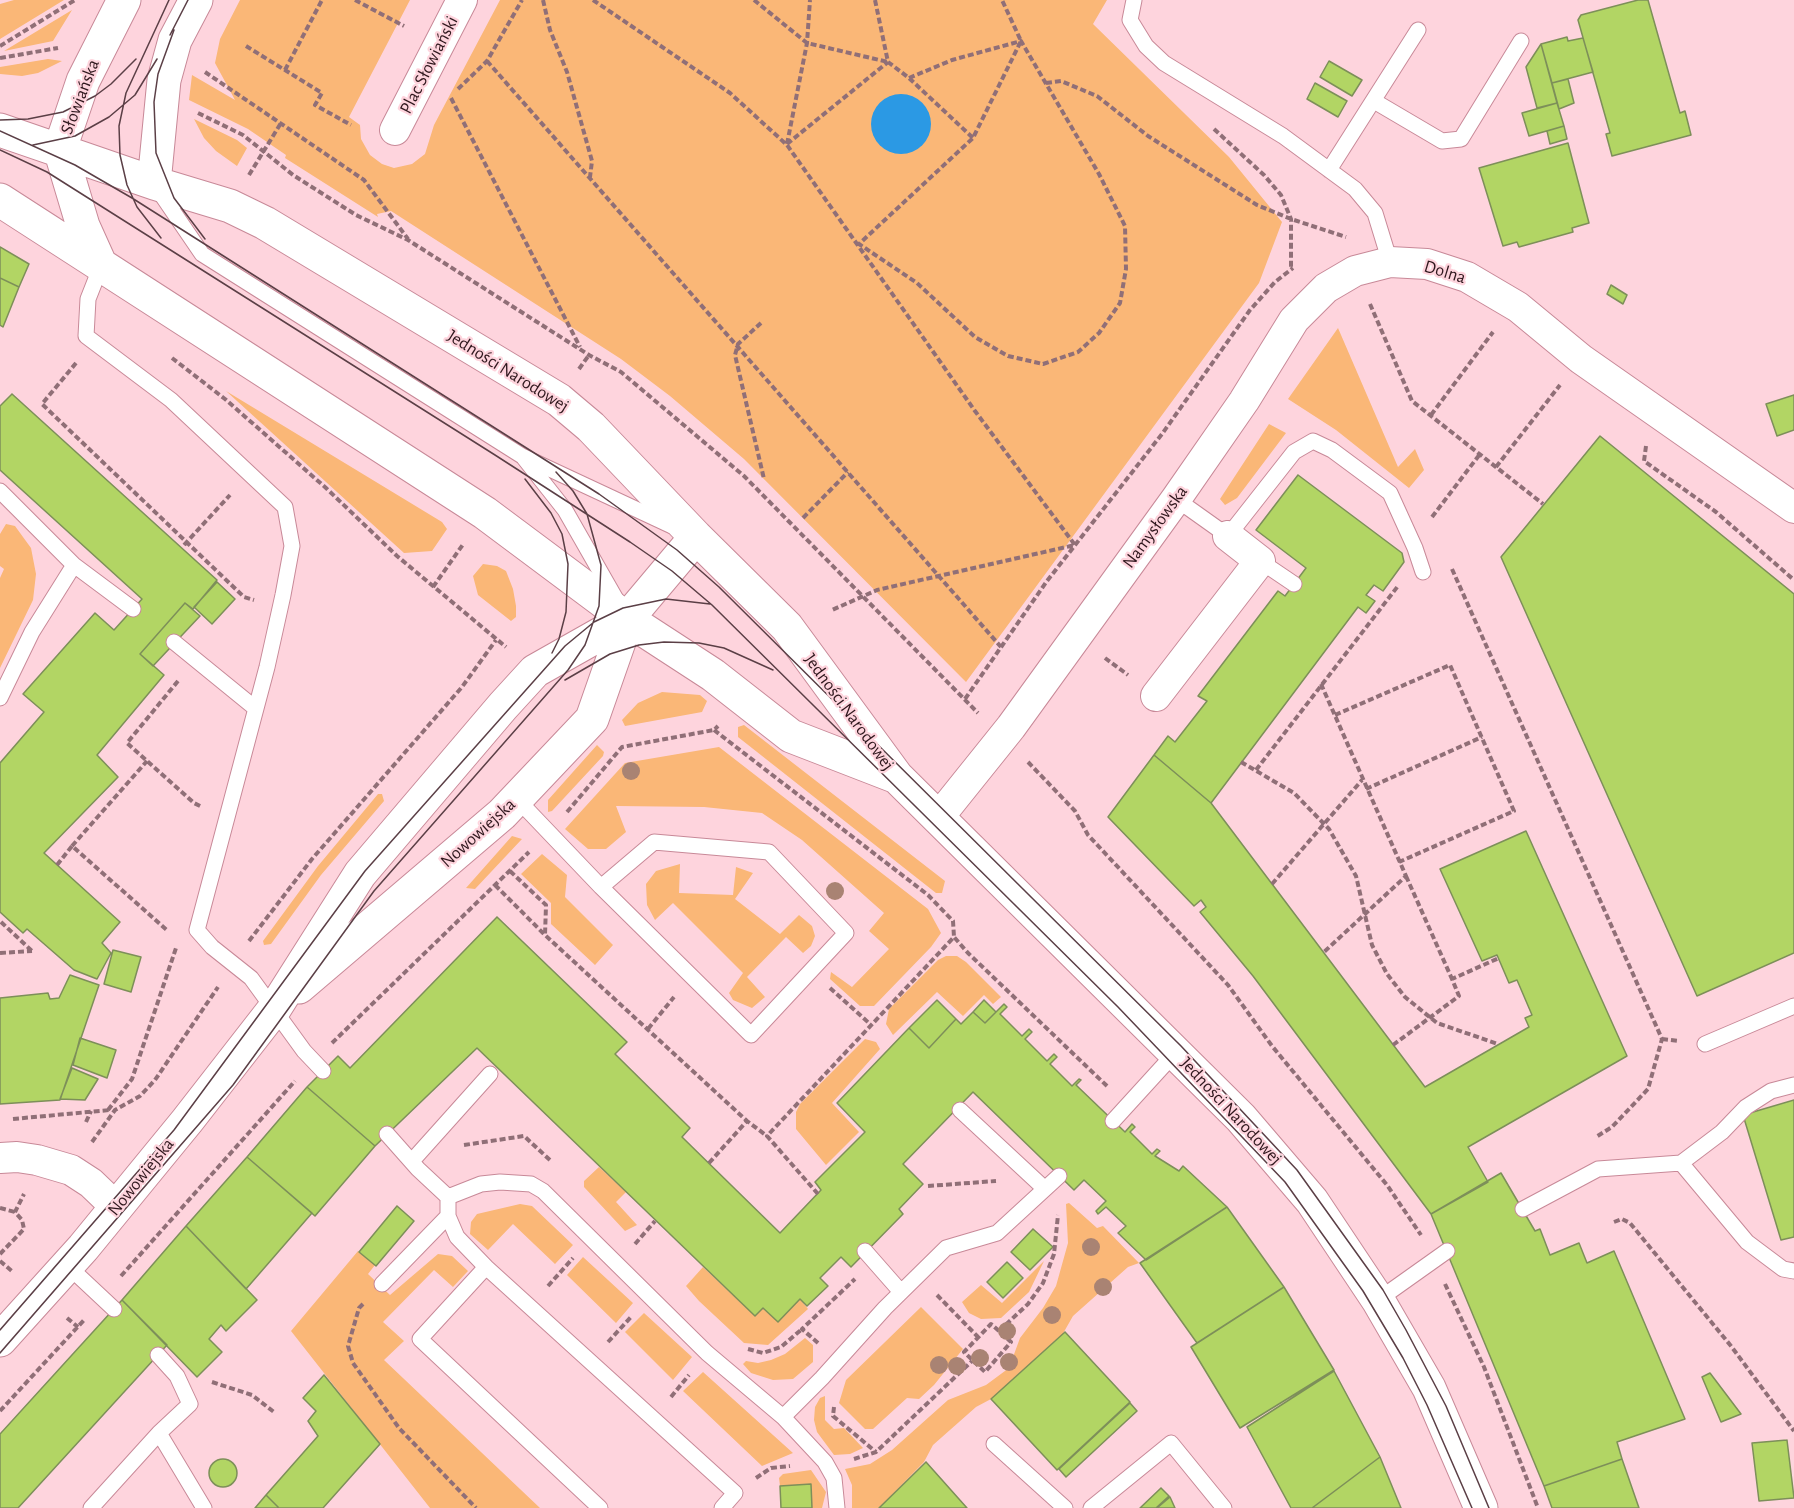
<!DOCTYPE html>
<html>
<head>
<meta charset="utf-8">
<style>
	body { margin:0 }
	canvas { display:block; background:#fed4dd }
</style>
</head>
<body>
<canvas width="1794" height="1508"></canvas>
<script>
const ctx = document.querySelector('canvas').getContext('2d');
ctx.lineJoin = 'round';
function fill(path, color) {
  ctx.fillStyle = color;
  ctx.fill(path, 'evenodd');
}
function poly(rows) {
  const path = new Path2D();
  for (const r of rows) {
    if (r.length === 3) {
      path.moveTo(r[0] + r[2], r[1]);
      path.arc(r[0], r[1], r[2], 0, 2 * Math.PI);
      continue;
    }
    path.moveTo(r[0], r[1]);
    for (let i = 2; i < r.length; i += 2) path.lineTo(r[i], r[i + 1]);
  }
  return path;
}
function strokePath(path, color, width, dash) {
  ctx.strokeStyle = color;
  ctx.lineWidth = width;
  ctx.lineCap = dash ? 'butt' : 'round';
  ctx.setLineDash(dash || []);
  ctx.stroke(path);
}
function write(font, color, halo, rows, align = 'center') {
  ctx.font = font + ' "Alegreya Sans",sans-serif';
  ctx.lineWidth = 4.5;
  ctx.setLineDash([]);
  ctx.textBaseline = 'middle';
  ctx.strokeStyle = halo;
  ctx.fillStyle = color;
  for (const [text, x, y, turn = 0] of rows) {
    ctx.save();
    ctx.translate(x, y);
    ctx.rotate((+turn || 0) * Math.PI / 180);
    ctx.textAlign = isNaN(turn) ? turn : align;
    if (halo) ctx.strokeText(text, 0, 0);
    ctx.fillText(text, 0, 0);
    ctx.restore();
  }
}
fill(poly([
	[14,0,64,0,0,39,0,4],
	[240,0,410,0,349,117,360,125,361,139,370,155,382,164,394,168,412,164,425,154,434,125,500,0,1107,0,1093,24,1229,157,1282,222,1259,283,966,682,744,459,670,396,621,359,391,211,377,214,378,217,285,158,286,155,248,129,189,100,192,75,235,100,215,63,220,39],
	[72,10,53,41,4,51],
	[48,59,62,61,38,73,22,76,0,74,0,67],
	[194,119,237,140,247,148,237,166,216,151,204,138],
	[1338,328,1398,467,1415,449,1424,470,1409,488,1336,430,1288,399],
	[226,391,442,522,447,529,432,551,404,553],
	[1269,424,1286,433,1237,498,1225,505,1220,499],
	[6,524,15,526,31,548,36,574,33,600,0,668,0,578,4,569,0,566,0,534],
	[483,564,497,566,506,571,513,589,516,606,516,617,511,621,478,595,473,576],
	[662,692,700,695,707,701,702,712,625,726,622,720,638,703],
	[744,725,945,881,942,893,936,893,738,737,738,727],
	[597,745,604,752,603,756,552,811,548,812,548,800],
	[719,747,928,909,941,933,931,947,874,1006,860,1006,830,979,831,972,852,987,889,949,869,931,884,913,802,840,762,813,704,807,616,806,626,832,606,849,588,849,565,829,625,763],
	[378,794,382,794,384,801,321,875,271,944,264,945,263,941,318,866],
	[512,836,522,839,475,889,466,888],
	[542,854,567,875,565,897,613,945,595,965,551,924,551,903,521,874],
	[680,864,679,893,733,895,736,867,753,873,735,899,780,934,799,915,812,926,815,936,811,946,803,953,786,937,747,977,765,997,752,1008,733,1000,729,993,743,973,673,903,655,920,647,905,646,884,656,871],
	[946,956,957,956,966,962,1001,997,993,1004,984,995,963,1016,937,992,893,1035,886,1024,889,1009,938,960],
	[865,1039,876,1042,880,1049,832,1103,859,1132,826,1165,796,1129,796,1112,800,1104],
	[599,1167,626,1192,616,1202,637,1225,625,1231,584,1187,584,1181],
	[1069,1203,1097,1228,1103,1226,1139,1263,1128,1267,1073,1316,1057,1344,991,1399,976,1407,933,1445,924,1462,879,1508,852,1508,852,1485,845,1469,870,1464,892,1450,948,1400,986,1385,1009,1368,1020,1338,1043,1308,1056,1286,1068,1243,1066,1204],
	[520,1204,532,1206,573,1245,555,1264,513,1224,488,1250,470,1234,471,1222,477,1214],
	[358,1251,375,1265,368,1274,390,1295,438,1254,452,1256,468,1271,453,1287,434,1270,383,1322,404,1341,384,1360,540,1508,430,1508,291,1331],
	[583,1257,633,1303,616,1323,567,1275],
	[1044,1261,1029,1292,1001,1318,981,1319,969,1313,962,1302,981,1285,1002,1303],
	[703,1267,755,1316,763,1308,778,1322,800,1299,808,1309,768,1345,744,1343,699,1301,686,1286],
	[921,1307,963,1349,934,1385,919,1399,907,1398,873,1429,865,1429,839,1403,846,1380],
	[644,1313,692,1357,673,1380,625,1332],
	[805,1338,813,1345,813,1362,793,1379,773,1380,751,1373,743,1364,746,1361,758,1363,771,1360,785,1354],
	[703,1372,793,1453,762,1466,683,1391],
	[825,1396,825,1420,834,1429,844,1428,863,1448,850,1454,834,1455,817,1432,814,1420,815,1407,820,1398],
	[811,1470,826,1492,822,1508,812,1508,811,1484,780,1486,779,1478,783,1474]
]), '#fab777');
fill(poly([
	[901,124,30]
]), '#2b99e4');
const building = poly([
	[1638,0,1648,0,1680,113,1685,111,1691,135,1612,156,1606,134,1610,133,1578,20,1581,15,1638,0],
	[1567,37,1568,41,1583,38,1593,72,1552,83,1541,44,1567,37],
	[1541,44,1557,103,1537,108,1526,67,1541,44],
	[1329,61,1362,80,1352,96,1320,77,1329,61],
	[1568,79,1574,103,1559,109,1552,83,1568,79],
	[1315,83,1347,101,1338,117,1307,99,1315,83],
	[1557,103,1564,126,1529,136,1522,113,1557,103],
	[1564,126,1567,139,1550,144,1547,131,1564,126],
	[1568,143,1589,223,1572,228,1573,232,1519,247,1517,242,1503,246,1479,168,1568,143],
	[0,247,29,264,19,287,0,278,0,247],
	[0,278,19,287,3,327,0,325,0,278],
	[1611,285,1627,295,1623,304,1607,294,1611,285],
	[12,394,217,580,193,609,185,603,140,654,164,675,97,755,118,777,44,853,120,922,102,943,111,953,97,979,74,970,27,929,23,933,0,912,0,763,44,712,23,694,95,613,114,630,142,599,0,470,0,406,12,394],
	[1794,395,1794,430,1777,436,1766,404,1794,395],
	[1600,436,1794,594,1794,953,1697,996,1501,557,1600,436],
	[1298,475,1402,553,1404,562,1383,591,1374,585,1366,595,1375,601,1366,613,1358,607,1211,803,1154,755,1168,736,1175,742,1207,701,1198,696,1278,591,1285,596,1306,568,1256,530,1298,475],
	[217,582,235,599,212,624,194,607,217,582],
	[185,603,200,616,153,666,140,654,185,603],
	[1154,755,1211,803,1425,1087,1529,1027,1525,1018,1532,1015,1517,980,1509,983,1497,955,1482,961,1440,869,1526,831,1627,1056,1468,1147,1488,1182,1431,1214,1253,976,1200,912,1206,907,1201,900,1194,906,1108,817,1154,755],
	[497,917,627,1042,615,1054,690,1128,682,1137,780,1233,821,1190,815,1182,865,1132,837,1103,909,1028,929,1048,956,1019,961,1024,973,1012,985,1023,1004,1004,1007,1007,1000,1014,1022,1036,1029,1029,1032,1032,1025,1039,1047,1061,1054,1054,1057,1057,1050,1064,1072,1086,1079,1079,1081,1080,1076,1085,1125,1132,1132,1124,1135,1127,1130,1132,1152,1154,1157,1149,1160,1151,1155,1156,1179,1171,1183,1166,1227,1207,1146,1260,1118,1233,1126,1226,1106,1207,1098,1214,1096,1211,1106,1201,1084,1180,1074,1190,973,1092,903,1164,923,1184,899,1209,903,1214,851,1267,841,1257,820,1278,828,1286,807,1306,800,1299,778,1322,763,1308,755,1316,477,1048,375,1146,307,1087,338,1056,350,1068,497,917],
	[113,950,141,957,131,992,104,984,113,950],
	[70,975,99,985,60,1100,0,1104,0,998,48,993,50,999,59,998,70,975],
	[937,1000,956,1019,929,1048,909,1028,937,1000],
	[984,1000,996,1012,985,1023,973,1012,984,1000],
	[80,1038,116,1050,107,1078,73,1065,80,1038],
	[72,1068,98,1079,85,1100,60,1099,72,1068],
	[307,1087,375,1146,315,1216,247,1157,307,1087],
	[1794,1100,1794,1237,1781,1240,1743,1115,1794,1100],
	[247,1157,312,1213,246,1289,186,1226,247,1157],
	[1501,1173,1535,1231,1540,1229,1550,1255,1579,1243,1587,1263,1614,1251,1685,1419,1617,1442,1622,1459,1544,1486,1431,1214,1501,1173],
	[397,1206,414,1221,376,1266,359,1252,397,1206],
	[1227,1207,1284,1287,1197,1343,1140,1263,1227,1207],
	[186,1226,257,1300,226,1331,221,1325,209,1339,222,1352,197,1377,122,1300,186,1226],
	[1033,1229,1053,1247,1030,1270,1011,1252,1033,1229],
	[1007,1262,1023,1278,1003,1298,987,1282,1007,1262],
	[1284,1287,1334,1370,1240,1428,1191,1347,1284,1287],
	[122,1300,167,1345,18,1508,0,1508,0,1434,122,1300],
	[1065,1332,1130,1402,1057,1470,991,1399,1065,1332],
	[1334,1371,1380,1457,1312,1508,1291,1508,1247,1427,1334,1371],
	[1710,1373,1741,1414,1721,1422,1702,1377,1710,1373],
	[324,1375,380,1444,323,1508,279,1508,266,1495,318,1436,308,1421,316,1411,303,1398,324,1375],
	[1130,1403,1137,1411,1066,1477,1059,1469,1130,1403],
	[1787,1440,1794,1498,1759,1501,1752,1443,1787,1440],
	[1380,1457,1401,1508,1312,1508,1380,1457],
	[223,1473,14],
	[1622,1459,1639,1508,1552,1508,1544,1486,1622,1459],
	[926,1462,967,1508,879,1508,926,1462],
	[811,1484,812,1508,781,1508,780,1486,811,1484],
	[1161,1488,1169,1496,1156,1508,1140,1508,1161,1488],
	[266,1495,279,1508,255,1508,266,1495],
	[1170,1497,1175,1508,1157,1508,1170,1497]
]);
fill(building, '#b2d564');
strokePath(building, '#7d8f59', 1.5);
const lane = poly([
	[1134,0,1130,20,1146,46,1164,63,1283,136,1355,189,1375,213,1390,262],
	[1374,101,1442,141,1461,139,1521,41],
	[1329,170,1418,30],
	[157,188,202,254,522,456,672,526],
	[101,266,88,299,86,336,171,400,285,507,292,546,283,595,267,667,197,930,212,947,251,978,304,1051,323,1071],
	[524,458,565,510,617,601],
	[0,491,74,565],
	[1176,499,1228,536,1294,452,1313,441,1332,450,1390,493,1415,548,1423,572],
	[1260,561,1294,584],
	[174,642,255,708],
	[0,698,32,632,74,565,133,609],
	[517,799,601,887,751,1035,846,933,769,852,654,842,601,887],
	[1705,1044,1794,1006],
	[960,1110,1045,1189],
	[1113,1121,1175,1053],
	[387,1134,418,1169,448,1197,448,1216,457,1237,486,1267],
	[412,1161,490,1074],
	[1681,1163,1747,1242,1783,1269,1794,1271],
	[448,1197,481,1184,500,1182,531,1184,543,1191,707,1353,783,1417,825,1462,834,1478,837,1508],
	[1523,1209,1598,1169,1681,1163,1722,1132,1746,1107,1771,1091,1794,1085],
	[865,1251,901,1292],
	[67,1265,114,1309],
	[382,1284,448,1216],
	[1378,1300,1447,1251],
	[783,1417,822,1378,885,1308,946,1248,997,1233,1059,1176],
	[159,1433,204,1508],
	[994,1444,1065,1508],
	[91,1508,159,1433,190,1404,177,1376,158,1355],
	[600,1508,420,1339,486,1267,735,1493,722,1508],
	[1091,1508,1171,1443,1224,1508]
]);
const street = poly([
	[395,130,462,0],
	[1156,696,1260,561,1228,536],
	[938,818,1011,727,1176,499,1244,401,1294,320,1326,288,1355,271,1390,262,1427,264,1467,277,1518,307,1581,359,1794,508],
	[0,1158,17,1157,37,1160,71,1170,91,1183,117,1208]
]);
const secondary = poly([
	[0,130,154,183,230,206,265,223,559,400,591,427,696,537,787,627,897,777,1241,1118,1312,1201,1378,1300,1429,1388,1481,1508],
	[154,183,164,80,175,40,196,0],
	[0,200,485,513,627,619,713,675,791,736,897,777],
	[101,266,83,226,60,149,83,81,124,0],
	[299,987,502,814,592,719,627,619,696,537],
	[0,1340,83,1248,187,1121,275,1008,360,874,503,706,535,671,627,619]
]);
strokePath(lane, '#c88998', 17);
strokePath(street, '#c88998', 32);
strokePath(secondary, '#c88998', 35);
strokePath(poly([
	[355,0,404,26],
	[543,0,550,30,567,72,592,161,590,177],
	[593,0,730,93,787,145,975,411,1075,545,877,590,832,610],
	[754,0,807,43,888,62],
	[875,0,888,62,909,78,973,138],
	[0,46,75,0],
	[246,46,322,93,315,105,351,125],
	[0,58,58,48],
	[487,61,1001,647],
	[285,70,322,0],
	[205,72,364,180,408,239],
	[909,78,952,60,1021,41,1099,174,1125,226,1126,269,1120,303,1099,333,1078,352,1043,364,1008,356,975,337,917,283,859,244,973,138,1021,41,1002,0],
	[1046,83,1061,81,1097,96,1148,136,1257,205,1291,219,1346,237],
	[458,89,487,61,522,0],
	[451,98,580,347],
	[198,113,243,135,293,175,356,215,408,240,589,355,621,372,744,476,978,713],
	[1214,129,1264,175,1281,195,1291,219,1291,268],
	[787,144,807,43,810,0],
	[787,144,888,62],
	[249,175,281,123],
	[1370,304,1412,401,1543,504],
	[761,323,738,344,735,355,764,479],
	[172,358,225,399,326,488,397,556,506,647],
	[76,363,42,404,244,597,254,600],
	[579,369,589,355],
	[1431,415,1493,332],
	[1646,446,1644,461,1716,512,1794,580],
	[1496,467,1560,385],
	[1432,517,1480,454],
	[803,518,848,472],
	[184,545,230,495],
	[1452,569,1662,1039,1648,1089,1612,1127,1596,1137],
	[433,587,464,543],
	[1105,658,1128,675],
	[178,681,127,743,194,803,202,807],
	[1321,684,1406,876,1324,952],
	[965,699,1047,581,1162,434,1250,310,1275,282,1293,268],
	[1335,715,1450,665,1514,811,1399,862],
	[714,730,928,895,953,921,954,937],
	[1028,762,1075,811,1088,835,1228,985,1272,1046,1387,1185,1421,1235],
	[1241,762,1294,793,1329,829,1356,876,1372,945,1387,974,1405,997,1437,1023,1498,1044],
	[1256,770,1398,586],
	[1366,789,1482,737],
	[567,812,622,747,714,730,718,726],
	[72,846,147,761],
	[57,865,72,846,168,931],
	[510,871,546,905,545,935],
	[1406,876,1452,979],
	[1272,884,1362,780],
	[495,885,545,935,747,1121],
	[1,922,32,951],
	[249,941,312,859,462,687,496,640],
	[0,953,32,951],
	[830,988,870,1024],
	[648,1029,674,997],
	[1662,1039,1679,1041],
	[332,1043,529,852],
	[1393,1045,1459,996,1452,979,1499,958],
	[108,1110,132,1079,176,948],
	[13,1119,110,1110],
	[86,1122,91,1111],
	[92,1142,115,1110,140,1096,155,1080,218,987],
	[464,1145,524,1136,551,1161],
	[709,1163,747,1121,767,1136],
	[928,1186,996,1181],
	[818,1194,767,1136,954,937,968,953,1108,1087],
	[0,1208,15,1212],
	[1614,1222,1622,1219,1630,1223,1731,1346,1794,1431],
	[635,1244,655,1221],
	[0,1254,24,1229,22,1220,15,1212,24,1194],
	[0,1261,13,1272],
	[121,1276,295,1081],
	[1445,1284,1484,1367,1538,1508],
	[548,1286,573,1258],
	[937,1295,978,1337],
	[363,1304,359,1308,348,1346,353,1363,399,1428,476,1508],
	[67,1318,78,1327],
	[999,1331,991,1324,964,1352,985,1372,1011,1342,999,1331,1028,1304,1043,1283,1054,1254,1058,1215],
	[608,1342,631,1317],
	[818,1343,802,1329,855,1279],
	[748,1349,763,1353,781,1347,802,1329],
	[212,1382,252,1395,274,1412],
	[671,1397,689,1375],
	[834,1407,833,1416,876,1452],
	[0,1411,85,1319],
	[854,1459,876,1452,972,1361],
	[756,1478,771,1468,790,1466]
]), '#906f77', 4, [6, 3]);
strokePath(lane, '#fff', 15);
strokePath(street, '#fff', 30);
strokePath(secondary, '#fff', 33);
strokePath(poly([
	[174,30,158,74,154,102,156,153,174,198,205,239],
	[170,35,188,0],
	[0,120,28,119,63,112,95,96,111,84,136,59],
	[0,131,75,165,132,198,599,494,677,550,719,587,1181,1046,1297,1170,1383,1290,1406,1330,1446,1406,1489,1508],
	[33,145,75,136,109,117,135,95,157,59],
	[0,150,47,172,495,455,630,542,672,571,712,605,1118,1007,1285,1182,1363,1291,1403,1358,1427,1405,1472,1508],
	[161,238,137,207,127,185,120,155,119,126,126,93,169,0],
	[525,479,551,513,562,534,568,564,566,612,559,639,552,653],
	[565,680,610,654,639,645,664,642,699,643,724,648,773,670],
	[0,1330,174,1130,365,871,565,646,594,622,623,608,666,599,710,604],
	[0,1353,233,1085,374,891,568,670,585,645,599,606,601,565,587,514,573,491,556,472]
]), '#5b3f46', 1.5);
ctx.fillStyle = '#a98373';
for (const [x, y] of [
	[631,771],
	[835,891],
	[1091,1247],
	[1103,1287],
	[1052,1315],
	[1007,1331],
	[980,1358],
	[1009,1362],
	[939,1365],
	[957,1366]
]) {
  ctx.beginPath();
  ctx.arc(x, y, 9, 0, 2 * Math.PI);
  ctx.fill();
}
write('18px', '#2f171d', '#fed4dd', [
	["Plac Słowiański",429,65,-63],
	["Słowiańska",80,97,-69],
	["Dolna",1445,272,17],
	["Jedności Narodowej",508,371,32],
	["Namysłowska",1155,527,-54],
	["Jedności Narodowej",849,712,54],
	["Nowowiejska",478,833,-42],
	["Jedności Narodowej",1231,1111,47],
	["Nowowiejska",141,1177,-51]
]);
</script>
</body>
</html>
